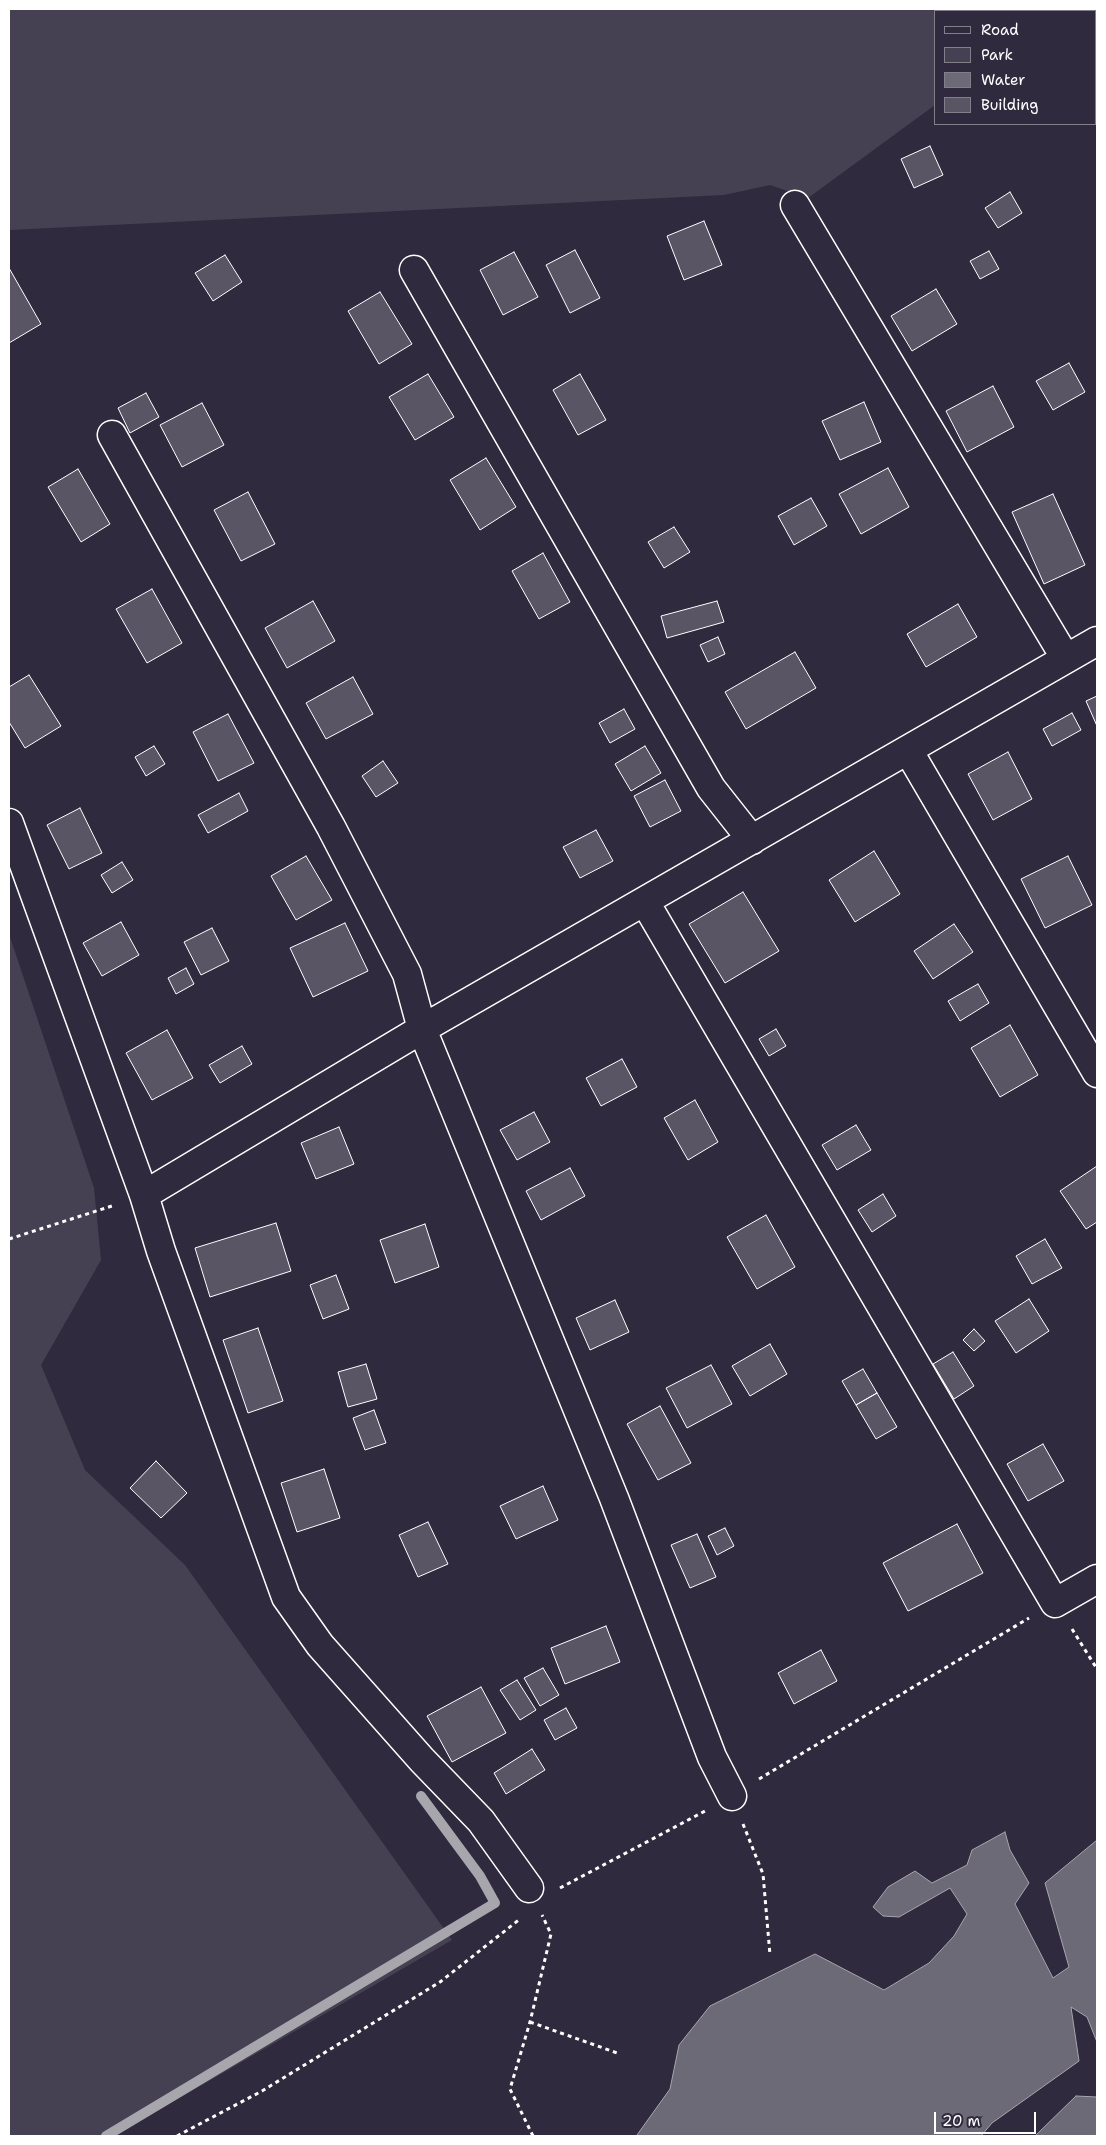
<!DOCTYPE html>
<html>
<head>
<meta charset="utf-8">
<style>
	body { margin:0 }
	#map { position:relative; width:1106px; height:2145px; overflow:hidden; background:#2f2a3d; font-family:"Shantell Sans",sans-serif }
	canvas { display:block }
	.frame { position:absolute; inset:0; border:10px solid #fff; pointer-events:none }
	.legend { position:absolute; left:934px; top:10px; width:162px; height:115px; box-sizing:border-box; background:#2f2a3d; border:1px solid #827f8b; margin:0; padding:6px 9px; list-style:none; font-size:15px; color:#fff }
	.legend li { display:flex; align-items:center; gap:10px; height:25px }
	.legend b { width:25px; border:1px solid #827f8b }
	.scale { position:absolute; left:934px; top:2112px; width:102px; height:22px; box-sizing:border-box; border:2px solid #fff; border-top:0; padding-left:6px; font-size:15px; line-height:18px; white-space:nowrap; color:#fff; -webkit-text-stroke:4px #2f2a3d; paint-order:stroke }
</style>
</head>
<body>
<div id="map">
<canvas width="1106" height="2145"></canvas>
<div class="frame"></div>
<ul class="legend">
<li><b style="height:6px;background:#2f2a3d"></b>Road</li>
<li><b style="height:14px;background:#464152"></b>Park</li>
<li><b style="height:14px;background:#6d6a77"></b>Water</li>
<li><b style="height:14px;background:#595564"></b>Building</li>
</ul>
<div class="scale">20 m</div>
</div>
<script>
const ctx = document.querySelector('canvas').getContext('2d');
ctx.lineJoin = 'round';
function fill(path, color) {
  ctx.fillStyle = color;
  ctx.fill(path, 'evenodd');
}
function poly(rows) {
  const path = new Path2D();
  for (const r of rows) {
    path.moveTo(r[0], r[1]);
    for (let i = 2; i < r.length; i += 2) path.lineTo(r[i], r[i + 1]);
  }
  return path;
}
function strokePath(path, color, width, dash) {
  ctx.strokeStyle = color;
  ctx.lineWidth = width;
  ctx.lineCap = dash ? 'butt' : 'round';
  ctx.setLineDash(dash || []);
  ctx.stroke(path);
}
fill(poly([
	[9,9,1071,9,1067,11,935,11,935,105,808,198,770,185,724,195,9,230],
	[9,934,94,1188,101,1260,41,1365,85,1470,185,1565,452,1940,114,2136,9,2136]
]), '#464152');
const water = poly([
	[1005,1832,1010,1850,1029,1883,1015,1904,1053,1978,1069,1967,1045,1883,1097,1840,1097,2042,1087,2017,1071,2007,1079,2061,992,2123,981,2136,639,2136,637,2135,670,2089,679,2045,710,2006,815,1954,884,1990,929,1963,954,1936,967,1914,950,1888,899,1917,883,1916,873,1907,888,1887,915,1871,932,1883,967,1865,972,1850,1005,1832],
	[1076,2096,1097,2097,1097,2136,1035,2136,1076,2096]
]);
fill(water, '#6d6a77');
strokePath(water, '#a7a6ad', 1);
strokePath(poly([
	[106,2136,495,1903,480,1876,421,1796]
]), '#a7a6ad', 10);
const building = poly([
	[930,146,943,175,914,188,901,159,930,146],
	[1010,192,1022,213,998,228,985,208,1010,192],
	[704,221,722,265,684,280,667,236,704,221],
	[575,250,600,298,570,313,546,265,575,250],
	[989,251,999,269,980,279,970,261,989,251],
	[514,252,538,297,503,315,480,270,514,252],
	[225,255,242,282,213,301,195,273,225,255],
	[9,268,41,324,9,343,9,268],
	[936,289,957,324,912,351,891,316,936,289],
	[380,292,412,344,379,364,348,311,380,292],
	[1069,363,1085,392,1053,410,1036,381,1069,363],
	[428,374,454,417,415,440,389,397,428,374],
	[580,374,606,420,578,435,553,390,580,374],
	[993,386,1014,427,967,452,946,411,993,386],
	[146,393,159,417,130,433,118,408,146,393],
	[864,402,881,442,840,460,822,421,864,402],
	[202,403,224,445,182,467,160,425,202,403],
	[486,458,516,507,480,530,450,480,486,458],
	[888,468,909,507,861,534,839,494,888,468],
	[78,469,110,524,81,542,48,487,78,469],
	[248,492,275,544,241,561,214,510,248,492],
	[1053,494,1085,565,1044,584,1012,512,1053,494],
	[811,498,827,526,794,545,778,516,811,498],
	[674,527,690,552,664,568,648,542,674,527],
	[543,553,570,602,539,619,512,571,543,553],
	[152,589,182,643,147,663,116,609,152,589],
	[313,601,335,641,287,668,265,628,313,601],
	[717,601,724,622,667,638,661,616,717,601],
	[958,604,977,637,926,667,907,634,958,604],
	[718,637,725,654,708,662,700,645,718,637],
	[795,652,816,688,746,729,725,692,795,652],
	[29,675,61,726,25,748,9,722,9,687,29,675],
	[353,677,373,714,326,739,306,703,353,677],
	[1097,696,1097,726,1086,701,1097,696],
	[624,709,635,729,610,743,599,723,624,709],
	[1072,713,1081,730,1052,746,1043,729,1072,713],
	[228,714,254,763,218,781,193,732,228,714],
	[154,746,165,764,146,776,135,757,154,746],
	[645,746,661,773,631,791,615,764,645,746],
	[1008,752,1032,799,993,820,968,774,1008,752],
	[383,761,398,783,376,797,362,776,383,761],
	[665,780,681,811,650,827,634,796,665,780],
	[239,793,248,811,208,833,198,815,239,793],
	[80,808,102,853,69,869,47,825,80,808],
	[596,830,613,861,580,878,563,847,596,830],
	[874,851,900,894,855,922,829,880,874,851],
	[306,856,332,900,296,920,271,876,306,856],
	[1068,856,1092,905,1045,928,1021,879,1068,856],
	[122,862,133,880,112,893,101,875,122,862],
	[743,892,779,951,725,983,689,924,743,892],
	[121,922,139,955,102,976,83,943,121,922],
	[345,923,368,971,313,997,290,948,345,923],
	[954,924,973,952,933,979,914,951,954,924],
	[212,928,229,961,201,975,184,942,212,928],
	[186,968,194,984,176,994,168,978,186,968],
	[978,984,989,1003,960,1021,948,1001,978,984],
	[1010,1025,1038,1075,1000,1097,971,1048,1010,1025],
	[776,1029,786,1046,769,1056,759,1039,776,1029],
	[167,1030,193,1078,152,1100,126,1053,167,1030],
	[242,1046,252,1064,220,1083,209,1065,242,1046],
	[622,1059,637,1087,601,1106,586,1078,622,1059],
	[695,1100,718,1142,688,1160,664,1118,695,1100],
	[534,1112,550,1142,517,1160,500,1130,534,1112],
	[856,1125,871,1150,837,1170,822,1145,856,1125],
	[339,1127,354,1164,316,1179,301,1143,339,1127],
	[1097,1166,1097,1222,1086,1229,1060,1191,1097,1166],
	[570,1168,585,1196,541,1220,526,1191,570,1168],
	[883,1194,896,1216,872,1232,858,1210,883,1194],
	[766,1215,795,1267,757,1289,727,1237,766,1215],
	[276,1223,291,1271,210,1297,195,1248,276,1223],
	[425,1224,439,1267,395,1283,380,1240,425,1224],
	[1045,1239,1062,1268,1032,1284,1016,1256,1045,1239],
	[336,1275,349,1309,323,1319,310,1285,336,1275],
	[1029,1299,1049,1331,1016,1353,995,1321,1029,1299],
	[615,1300,629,1332,590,1350,576,1318,615,1300],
	[258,1328,283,1401,248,1413,223,1340,258,1328],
	[974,1329,985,1341,974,1351,963,1340,974,1329],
	[770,1344,787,1374,750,1396,732,1366,770,1344],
	[953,1352,974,1386,954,1399,933,1364,953,1352],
	[366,1364,377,1399,348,1407,338,1372,366,1364],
	[711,1365,732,1404,687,1428,666,1388,711,1365],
	[863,1369,877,1393,856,1405,842,1381,863,1369],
	[877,1393,897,1427,876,1439,856,1405,877,1393],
	[660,1406,691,1463,658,1480,627,1424,660,1406],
	[374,1410,386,1443,365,1450,353,1418,374,1410],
	[1043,1444,1064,1481,1028,1501,1007,1464,1043,1444],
	[156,1461,187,1493,161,1518,130,1488,156,1461],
	[324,1469,340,1518,297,1532,281,1483,324,1469],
	[543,1486,558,1520,516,1539,500,1506,543,1486],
	[428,1522,448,1564,418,1577,399,1535,428,1522],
	[957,1524,983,1573,908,1611,883,1563,957,1524],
	[725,1528,734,1546,717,1555,708,1536,725,1528],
	[697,1534,716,1577,690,1588,671,1545,697,1534],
	[606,1626,620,1662,565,1684,551,1648,606,1626],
	[821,1650,837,1681,794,1704,778,1673,821,1650],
	[543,1668,559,1695,540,1706,524,1678,543,1668],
	[517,1680,536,1710,520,1720,500,1690,517,1680],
	[481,1687,506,1733,452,1762,427,1716,481,1687],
	[566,1708,577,1728,555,1740,544,1720,566,1708],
	[532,1749,545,1770,506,1794,494,1773,532,1749]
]);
fill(building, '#595564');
strokePath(building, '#fff', 1);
const minor = poly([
	[1095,66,1097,70],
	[795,205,1066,659],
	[414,270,711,788,752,840],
	[112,435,331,827,407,974,422,1029,614,1498,712,1757,732,1796],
	[908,750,1097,1073],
	[9,823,144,1195,161,1251,286,1597,320,1645,422,1760,481,1821,529,1888],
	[645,902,1055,1603,1097,1579],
	[144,1195,422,1029,1097,641]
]);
strokePath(minor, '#fff', 31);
strokePath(poly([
	[9,1239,115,1205],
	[1072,1629,1097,1669],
	[759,1779,1029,1618],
	[743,1824,763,1874,770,1955],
	[560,1888,705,1811],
	[530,2022,620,2054],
	[177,2136,262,2091,440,1982,520,1919],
	[533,2136,510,2089,530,2022,551,1934,542,1915]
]), '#fff', 3, [4, 4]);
strokePath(minor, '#2f2a3d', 28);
</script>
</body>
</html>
